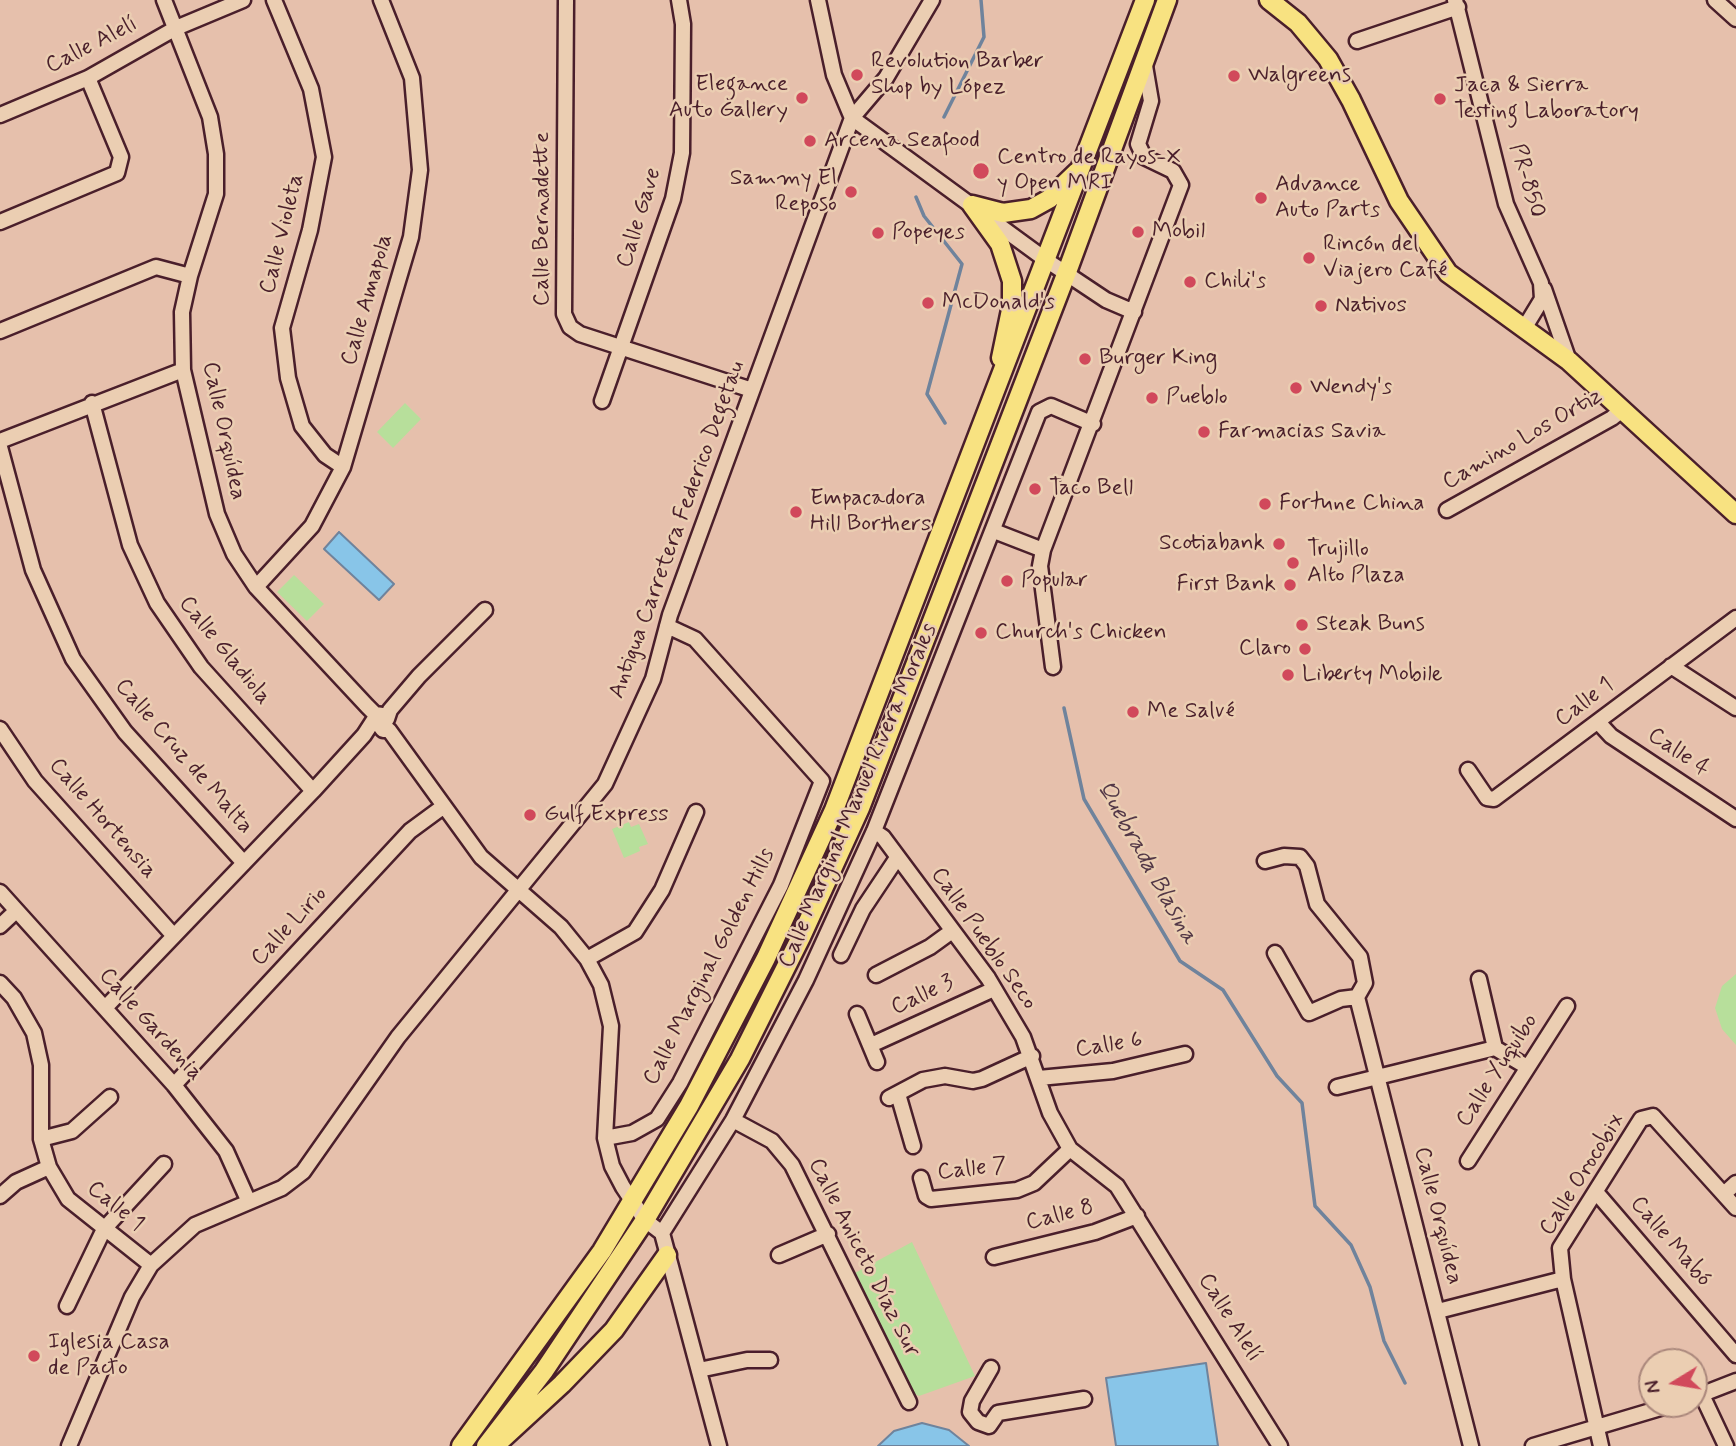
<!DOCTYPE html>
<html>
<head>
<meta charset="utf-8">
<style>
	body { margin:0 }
	#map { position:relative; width:1736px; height:1446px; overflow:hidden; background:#e6c0ac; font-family:Mynerve,sans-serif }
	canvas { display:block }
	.north { position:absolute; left:1638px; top:1348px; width:70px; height:70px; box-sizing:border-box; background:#ebceb2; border:2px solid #ab887c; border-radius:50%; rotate:259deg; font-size:19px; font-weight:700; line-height:28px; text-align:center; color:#4a1f2b }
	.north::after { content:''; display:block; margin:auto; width:24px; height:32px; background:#d1495b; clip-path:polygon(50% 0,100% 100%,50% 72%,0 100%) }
</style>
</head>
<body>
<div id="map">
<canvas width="1736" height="1446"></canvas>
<div class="north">N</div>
</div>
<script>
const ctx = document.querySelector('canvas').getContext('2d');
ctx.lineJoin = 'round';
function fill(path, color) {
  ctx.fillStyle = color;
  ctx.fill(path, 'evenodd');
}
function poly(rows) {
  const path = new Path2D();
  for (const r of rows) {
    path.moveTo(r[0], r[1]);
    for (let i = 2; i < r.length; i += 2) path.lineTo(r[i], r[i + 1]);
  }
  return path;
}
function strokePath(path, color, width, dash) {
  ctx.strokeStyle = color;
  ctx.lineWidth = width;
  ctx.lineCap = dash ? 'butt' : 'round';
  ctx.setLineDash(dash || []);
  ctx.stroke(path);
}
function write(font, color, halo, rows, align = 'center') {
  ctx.font = font + ' Mynerve,sans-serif';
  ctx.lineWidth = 5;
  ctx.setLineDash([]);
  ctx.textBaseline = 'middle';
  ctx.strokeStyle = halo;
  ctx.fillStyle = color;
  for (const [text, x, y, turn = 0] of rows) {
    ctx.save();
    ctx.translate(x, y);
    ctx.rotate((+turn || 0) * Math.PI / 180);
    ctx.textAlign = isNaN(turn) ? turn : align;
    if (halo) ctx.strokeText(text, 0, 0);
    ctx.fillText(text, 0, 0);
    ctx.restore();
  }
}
fill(poly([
	[405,403,421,419,393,448,377,432],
	[294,575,324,604,307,621,277,592],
	[629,822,631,827,639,824,648,844,639,847,640,851,624,858,612,829],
	[1736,974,1736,1045,1722,1029,1715,1008,1722,986],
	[912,1242,975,1376,919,1396,911,1392,855,1273]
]), '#b7df9b');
const water = poly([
	[339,532,394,584,379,600,324,549,339,532],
	[1206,1363,1218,1446,1116,1446,1106,1378,1206,1363],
	[922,1423,949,1430,969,1446,878,1446,894,1431,922,1423]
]);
fill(water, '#88c5e8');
strokePath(water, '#6f839c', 2);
strokePath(poly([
	[944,117,984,37,981,0],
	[916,197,924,216,962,264,927,394,945,423],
	[1064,708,1084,799,1180,961,1223,990,1277,1076,1302,1103,1315,1206,1351,1245,1370,1287,1384,1341,1405,1383]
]), '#6f839c', 3.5);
const minor = poly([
	[164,0,210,117,216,154,216,194,190,276,182,312,183,370,217,514,234,554,256,587,367,706,375,714,382,715],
	[274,0,311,89,324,157,310,230,282,328,288,378,302,426,325,455,343,467],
	[566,0,564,314,570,327,580,334,752,390],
	[818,0,834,75,852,118,1046,260,1106,300,1134,312],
	[1455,0,1506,204,1541,283,1542,299,1525,327],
	[1715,0,1736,19],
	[1357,41,1458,7],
	[0,115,88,78,176,28,243,0],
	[0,222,117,173,121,157,88,78],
	[1544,289,1569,361],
	[0,331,156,267,190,276],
	[602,401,673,199,682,153,683,24,679,0],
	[92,403,130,545,157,603,201,667,313,791],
	[0,441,183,370],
	[0,447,33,570,73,659,125,732,244,863],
	[1447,510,1612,418,1623,409],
	[994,531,1043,550],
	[256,587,312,526,343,467,411,237,420,170,412,78,381,0],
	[1671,666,1736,708],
	[1053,667,1040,566,1043,550,1181,185,1173,171,1144,157,1138,144,1151,101,1144,60],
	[375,714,376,721,383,730,389,730,481,857,561,927,587,959,601,985,611,1026,605,1138,612,1166,623,1187,645,1220,662,1233,719,1446],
	[387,719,390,710,419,676,485,610],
	[1598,722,1611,736,1736,819],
	[0,729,35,781,174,936],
	[1468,770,1487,798,1494,799,1736,618],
	[874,831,883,837,988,978,1023,1037,1050,1113,1070,1149,1117,1186,1280,1446],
	[1265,861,1284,856,1300,857,1307,866,1317,904,1360,957,1365,983,1357,997],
	[0,892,174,1085,226,1151,248,1200],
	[0,926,16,911],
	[1275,953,1309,1013,1341,999,1357,997],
	[841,955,863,909,897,858],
	[587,959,635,932,662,890,696,812],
	[876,975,930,947,952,931],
	[1479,979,1495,1048],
	[0,983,14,998,34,1033,41,1065,41,1139,49,1167,68,1199,151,1265],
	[1357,997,1471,1446],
	[105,1008,313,791,364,735,375,718],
	[857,1014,877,1062],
	[871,1045,994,989],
	[1039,1078,1113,1071,1185,1054],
	[174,1085,410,831,444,806],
	[1337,1087,1495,1048,1527,1067],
	[898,1094,913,1146],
	[889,1098,923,1080,945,1076,973,1081,982,1079,1032,1056],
	[733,1120,772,1141,792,1165,909,1402],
	[605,1138,632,1133,657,1119,680,1083,781,885,822,781,695,639,667,626],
	[41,1139,72,1131,110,1097],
	[1468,1161,1567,1006],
	[921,1178,926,1196,931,1199,1017,1190,1034,1183,1070,1149],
	[1596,1192,1736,1355],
	[1724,1194,1736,1183],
	[0,1196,16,1182,49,1167],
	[662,1233,733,1120,806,980,874,831,1039,412,1051,406,1093,424],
	[779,1255,828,1234],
	[994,1257,1095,1232,1137,1216],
	[67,1306,104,1229,164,1164],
	[1438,1311,1563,1279],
	[991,1368,972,1401,970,1412,978,1422,989,1426,998,1413,1084,1399],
	[699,1370,747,1360,770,1360],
	[1702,1395,1726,1446],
	[1695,1397,1736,1381],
	[69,1446,132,1297,151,1265,195,1225,282,1188,303,1172,398,1037,605,784,653,679,670,615,852,118,886,78,932,0],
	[1533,1446,1674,1404],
	[1601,1446,1563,1279,1560,1248,1641,1119,1653,1116,1736,1208]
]);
const major = poly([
	[1269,0,1298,23,1328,59,1351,100,1399,201,1448,273,1569,361,1736,514],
	[972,205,1000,244,1012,281,1012,305,1001,358],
	[972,205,1003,213,1031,209,1049,199,1077,172],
	[499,1442,562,1384,614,1330,667,1255],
	[461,1446,602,1251,689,1106,766,958,834,810,1145,0],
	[486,1446,544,1371,645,1220,740,1059,801,937,860,808,1067,272,1167,0]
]);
strokePath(minor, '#4a1f2b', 19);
strokePath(major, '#4a1f2b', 23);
strokePath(minor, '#ebceb2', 14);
strokePath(major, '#f8e281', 18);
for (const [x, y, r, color] of [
	[857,75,7,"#d1495b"],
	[1234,76,7,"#d1495b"],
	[802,98,7,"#d1495b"],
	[1440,99,7,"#d1495b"],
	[810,141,7,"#d1495b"],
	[981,171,9,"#d1495b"],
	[851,192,7,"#d1495b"],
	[1261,198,7,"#d1495b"],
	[1138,232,7,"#d1495b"],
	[878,233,7,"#d1495b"],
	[1309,258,7,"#d1495b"],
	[1190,282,7,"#d1495b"],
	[928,303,7,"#d1495b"],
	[1321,306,7,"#d1495b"],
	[1085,359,7,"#d1495b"],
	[1296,388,7,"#d1495b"],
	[1152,398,7,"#d1495b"],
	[1204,432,7,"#d1495b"],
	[1035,489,7,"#d1495b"],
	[1265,504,7,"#d1495b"],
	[796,512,7,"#d1495b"],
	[1279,544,7,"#d1495b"],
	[1293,563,7,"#d1495b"],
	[1007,581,7,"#d1495b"],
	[1290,585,7,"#d1495b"],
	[1302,625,7,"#d1495b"],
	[981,633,7,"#d1495b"],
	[1305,649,7,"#d1495b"],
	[1288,675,7,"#d1495b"],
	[1133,712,7,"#d1495b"],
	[530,815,7,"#d1495b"],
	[34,1356,7,"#d1495b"]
]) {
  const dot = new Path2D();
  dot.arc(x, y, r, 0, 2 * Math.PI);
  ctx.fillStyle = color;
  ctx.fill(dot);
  strokePath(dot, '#ebceb2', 2.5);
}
write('23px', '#4a1f2b', '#ebceb2', [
	["Calle Alelí",92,46,-27],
	["PR-850",1526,181,73],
	["Calle Gave",640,218,-73],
	["Calle Bernadette",543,219,-90],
	["Calle Violeta",283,234,-76],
	["Calle Amapola",368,300,-74],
	["Calle Orquídea",223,431,78],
	["Camino Los Ortiz",1523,440,-30],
	["Antigua Carretera Federico Degetau",678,530,-70],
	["Calle Gladiola",224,651,51],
	["Calle 1",1585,703,-37],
	["Calle 4",1678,753,34],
	["Calle Cruz de Malta",183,757,49],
	["Calle Marginal Manuel Rivera Morales",859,796,-67],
	["Calle Hortensia",102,819,49],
	["Calle Lirio",290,927,-47],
	["Calle Pueblo Seco",983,939,55],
	["Calle Marginal Golden Hills",710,967,-63],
	["Calle 3",923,996,-25],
	["Calle Gardenia",150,1025,48],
	["Calle 6",1109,1046,-9],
	["Calle Yuquibo",1498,1071,-57],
	["Calle 7",972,1170,-6],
	["Calle Orocobix",1583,1175,-58],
	["Calle 1",115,1207,39],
	["Calle 8",1060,1216,-14],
	["Calle Orquídea",1437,1216,76],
	["Calle Mabó",1670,1242,49],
	["Calle Aniceto Díaz Sur",863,1258,63],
	["Calle Alelí",1229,1318,58]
]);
write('23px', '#4a1f2b', '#ebceb2', [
	["Revolution Barber",871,62],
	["Shop by López",871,88],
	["Walgreens",1248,76],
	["Elegance",788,85,"right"],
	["Auto Gallery",788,111,"right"],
	["Jaca & Sierra",1454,86],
	["Testing Laboratory",1454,112],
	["Arcena Seafood",824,141],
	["Centro de Rayos-X",997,158],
	["y Open MRI",997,184],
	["Sammy El",837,179,"right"],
	["Reposo",837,205,"right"],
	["Advance",1275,185],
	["Auto Parts",1275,211],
	["Mobil",1152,232],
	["Popeyes",892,233],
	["Rincón del",1323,245],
	["Viajero Café",1323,271],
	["Chili's",1204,282],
	["McDonald's",942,303],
	["Nativos",1335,306],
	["Burger King",1099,359],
	["Wendy's",1310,388],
	["Pueblo",1166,398],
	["Farmacias Savia",1218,432],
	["Taco Bell",1049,489],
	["Empacadora",810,499],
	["Hill Borthers",810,525],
	["Fortune China",1279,504],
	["Scotiabank",1265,544,"right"],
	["Trujillo",1307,550],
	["Alto Plaza",1307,576],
	["Popular",1021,581],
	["First Bank",1276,585,"right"],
	["Steak Buns",1316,625],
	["Church's Chicken",995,633],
	["Claro",1291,649,"right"],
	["Liberty Mobile",1302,675],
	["Me Salvé",1147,712],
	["Gulf Express",544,815],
	["Iglesia Casa",48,1343],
	["de Pacto",48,1369]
], 'left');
write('italic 24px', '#533847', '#ebceb2', [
	["Quebrada Blasina",1146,863,61]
]);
</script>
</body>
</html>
